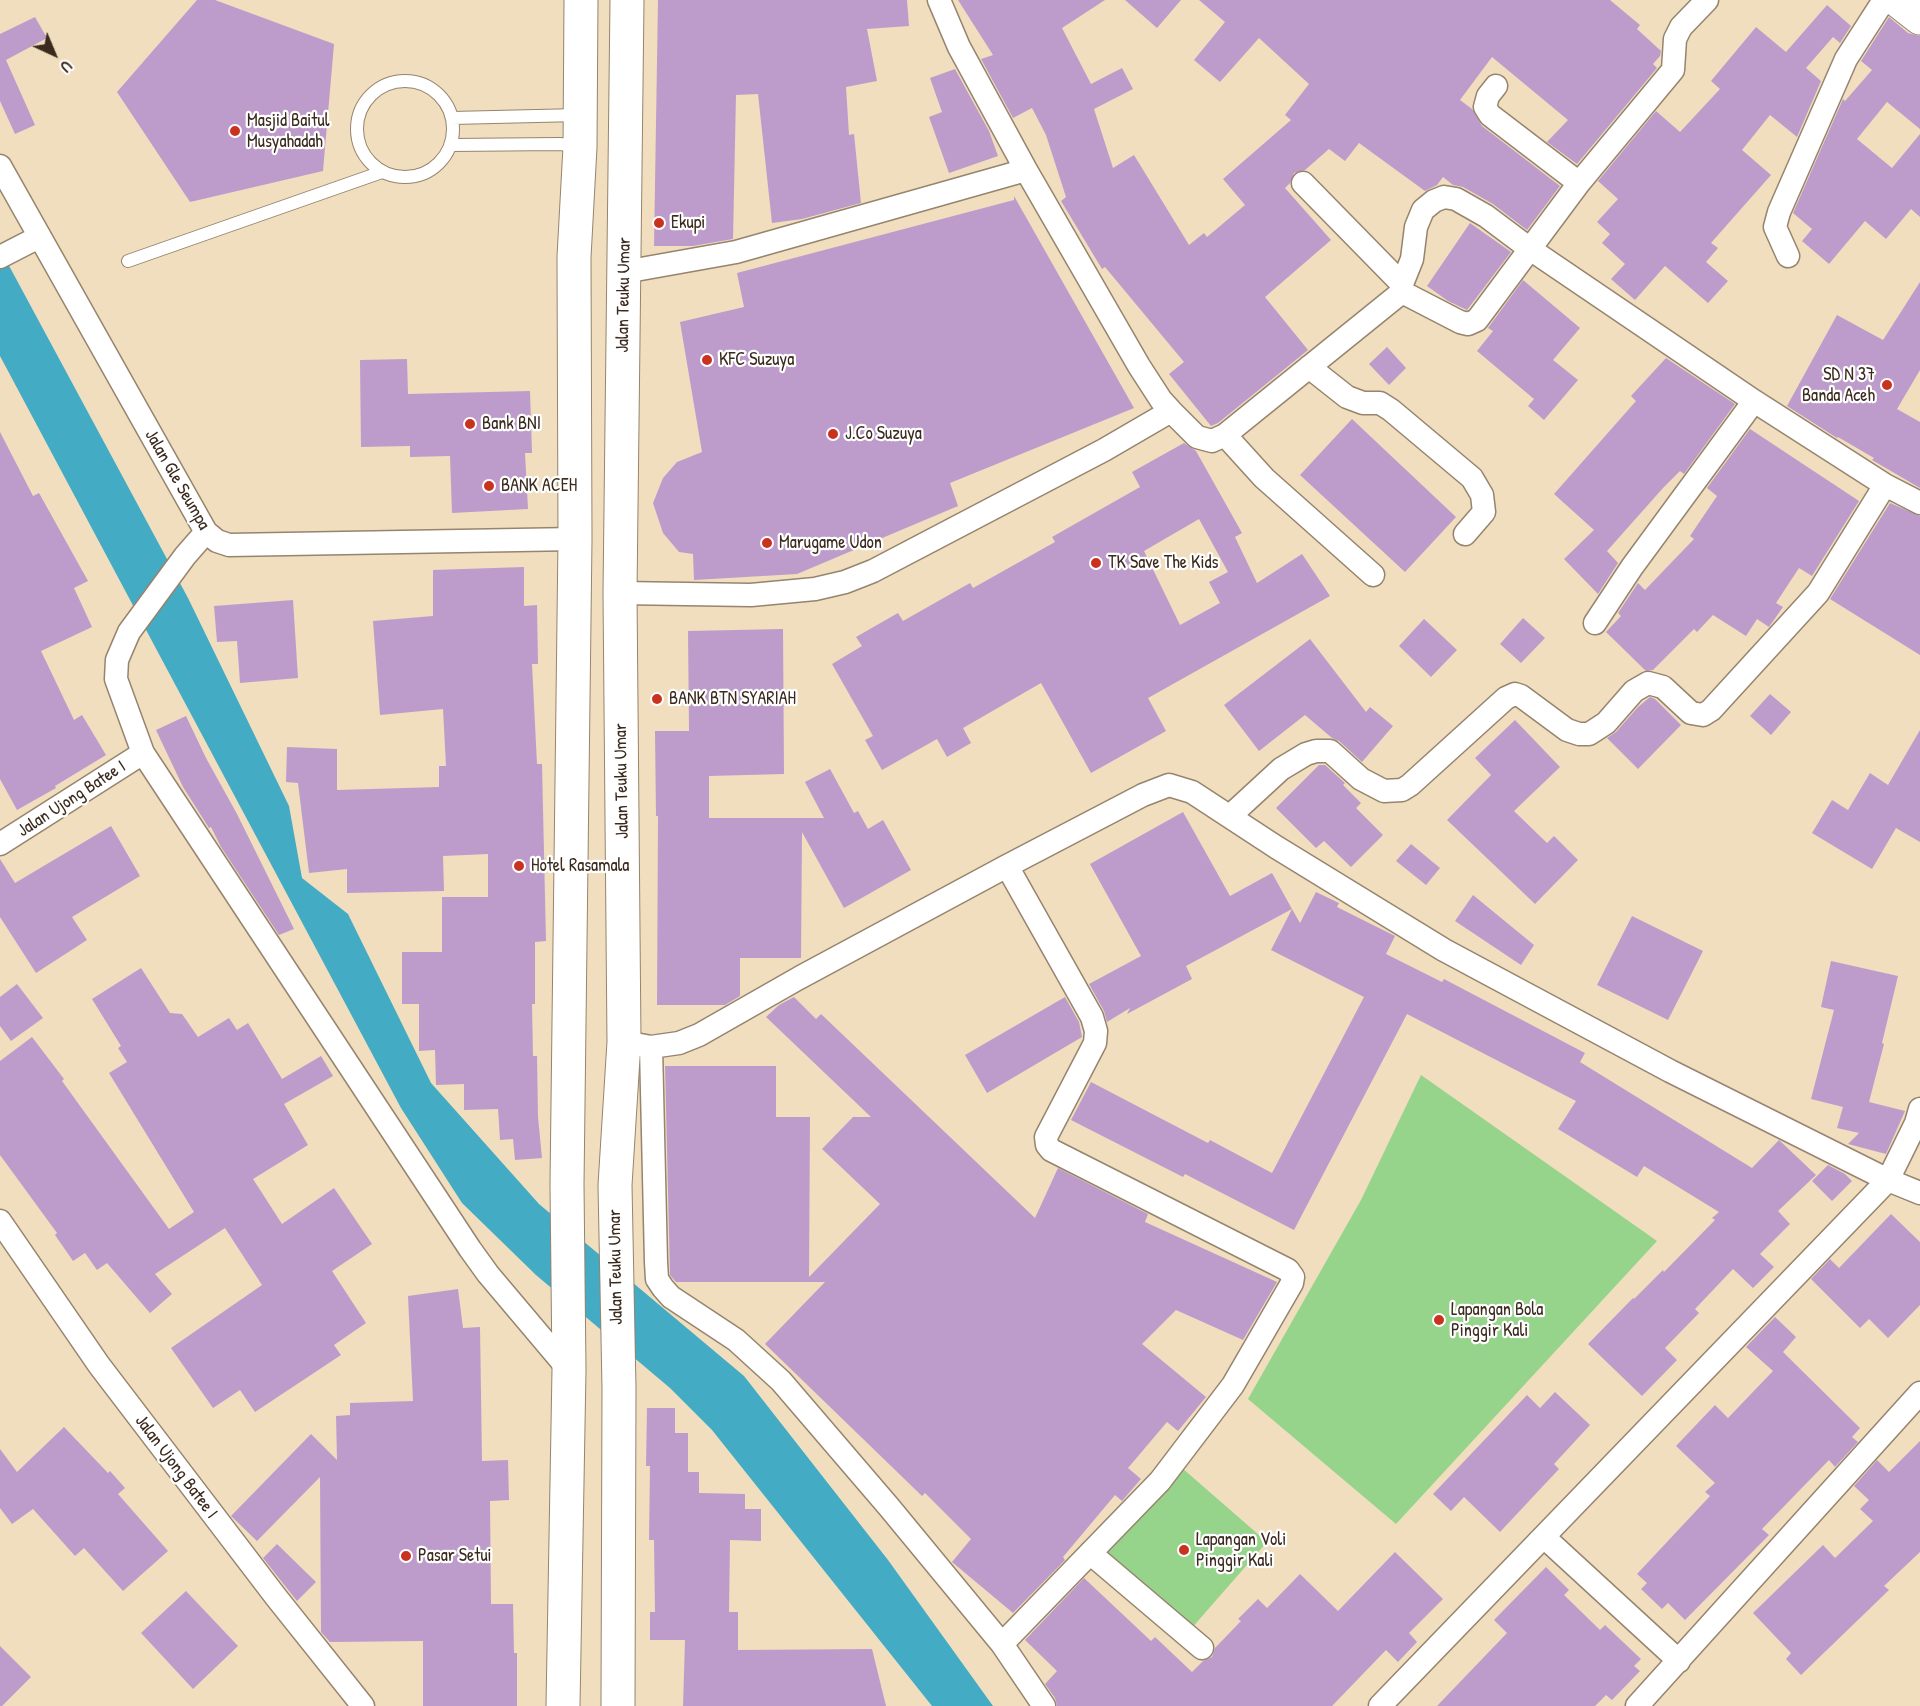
<!DOCTYPE html>
<html>
<head>
<meta charset="utf-8">
<style>
	body { margin:0 }
	#map { position:relative; width:1920px; height:1706px; overflow:hidden; background:#f0debe; font-family:"Patrick Hand",sans-serif }
	canvas { display:block }
	.north { position:absolute; left:24px; top:24px; width:60px; height:60px; -webkit-text-stroke:4px #fff; paint-order:stroke; rotate:136deg; font-size:16px; font-weight:700; line-height:24px; text-align:center; color:#3b2a1e }
	.north::after { content:''; display:block; margin:auto; width:21px; height:27px; background:#3b2a1e; clip-path:polygon(50% 0,100% 100%,50% 72%,0 100%) }
</style>
</head>
<body>
<div id="map">
<canvas width="1920" height="1706"></canvas>
<div class="north">U</div>
</div>
<script>
const ctx = document.querySelector('canvas').getContext('2d');
ctx.lineJoin = 'round';
function fill(path, color) {
  ctx.fillStyle = color;
  ctx.fill(path, 'evenodd');
}
function poly(rows) {
  const path = new Path2D();
  for (const r of rows) {
    if (r.length === 3) {
      path.moveTo(r[0] + r[2], r[1]);
      path.arc(r[0], r[1], r[2], 0, 2 * Math.PI);
      continue;
    }
    path.moveTo(r[0], r[1]);
    for (let i = 2; i < r.length; i += 2) path.lineTo(r[i], r[i + 1]);
  }
  return path;
}
function strokePath(path, color, width, dash) {
  ctx.strokeStyle = color;
  ctx.lineWidth = width;
  ctx.lineCap = dash ? 'butt' : 'round';
  ctx.setLineDash(dash || []);
  ctx.stroke(path);
}
function write(font, color, halo, rows, align = 'center') {
  ctx.font = font + ' "Patrick Hand",sans-serif';
  ctx.lineWidth = 4.5;
  ctx.setLineDash([]);
  ctx.textBaseline = 'middle';
  ctx.strokeStyle = halo;
  ctx.fillStyle = color;
  for (const [text, x, y, turn = 0] of rows) {
    ctx.save();
    ctx.translate(x, y);
    ctx.rotate((+turn || 0) * Math.PI / 180);
    ctx.textAlign = isNaN(turn) ? turn : align;
    if (halo) ctx.strokeText(text, 0, 0);
    ctx.fillText(text, 0, 0);
    ctx.restore();
  }
}
fill(poly([
	[1421,1075,1657,1241,1396,1524,1248,1399,1361,1200],
	[1182,1468,1267,1542,1190,1630,1102,1559]
]), '#95d48a');
fill(poly([
	[0,249,188,598,289,806,302,878,348,914,431,1083,539,1204,744,1376,888,1560,993,1706,932,1706,712,1430,670,1388,536,1275,462,1203,401,1108,0,356]
]), '#43abc3');
fill(poly([
	[197,0,215,0,334,44,323,171,190,202,117,92],
	[658,0,907,0,909,26,867,29,877,81,846,87,849,135,854,134,861,203,802,219,772,223,758,94,736,95,733,239,693,246,654,246],
	[958,0,1105,0,1062,28,1091,84,1122,68,1133,89,1094,109,1113,168,1134,155,1189,245,1204,233,1207,237,1245,205,1223,179,1291,120,1285,115,1309,84,1259,38,1220,82,1194,60,1225,22,1199,0,1610,0,1640,25,1637,29,1661,51,1660,56,1653,64,1657,68,1577,164,1547,142,1568,120,1492,57,1460,100,1472,109,1482,126,1560,186,1527,230,1493,204,1463,187,1453,185,1443,177,1437,185,1425,191,1359,143,1345,161,1329,149,1305,170,1294,173,1290,183,1285,188,1331,240,1265,297,1308,350,1218,423,1211,426,1169,374,1184,362,1105,267,1102,269,1061,201,1066,197,1046,135,1032,108,1013,118,981,59,993,55],
	[1125,0,1181,0,1157,28],
	[1827,5,1851,26,1840,43,1833,37,1806,68,1821,81,1797,137,1770,115,1742,150,1771,175,1711,243,1718,248,1706,262,1728,281,1708,303,1665,266,1635,300,1611,279,1625,264,1602,243,1610,234,1597,222,1618,199,1598,181,1656,111,1680,132,1720,89,1711,81,1756,27,1786,52],
	[35,17,47,38,6,60,35,125,15,134,0,101,0,34],
	[1889,17,1908,33,1920,36,1920,129,1887,102,1857,139,1892,168,1920,134,1920,217,1911,209,1886,239,1865,221,1829,264,1802,241,1812,229,1793,213,1843,99,1845,101,1872,70,1861,61],
	[955,69,989,131,998,156,949,173,929,117,942,112,930,78],
	[1014,196,1134,408,950,483,958,506,797,574,694,580,693,554,679,552,663,533,653,503,663,478,677,462,702,452,680,322,744,307,737,273,1014,200],
	[1470,223,1511,252,1467,310,1448,301,1427,286],
	[1523,280,1580,328,1553,360,1578,380,1544,420,1528,406,1534,399,1477,351,1493,331,1488,328],
	[1920,282,1920,370,1897,409,1920,422,1920,488,1872,460,1874,458,1838,437,1837,438,1787,406,1837,315,1883,340],
	[1387,347,1406,368,1389,385,1369,364],
	[1666,358,1735,404,1684,474,1680,471,1663,488,1607,551,1618,563,1598,594,1564,559,1594,530,1554,494,1636,401,1631,396],
	[407,359,408,394,530,391,532,453,525,453,528,509,452,513,450,456,410,457,410,446,361,447,360,360],
	[1352,419,1456,517,1405,572,1300,475],
	[1750,429,1859,501,1812,576,1799,568,1776,603,1783,607,1769,627,1757,619,1746,636,1713,615,1697,632,1694,629,1653,670,1646,671,1606,632,1621,616,1618,613,1638,583,1645,590,1694,539,1690,536,1717,496,1707,488],
	[0,432,33,496,39,493,88,581,74,588,92,627,41,651,74,720,82,715,106,755,55,786,56,788,17,810,0,779],
	[1184,443,1196,451,1242,533,1235,537,1257,583,1302,554,1330,596,1148,698,1166,731,1091,773,1041,683,963,728,971,743,947,757,937,739,882,770,865,740,873,736,832,664,862,646,856,637,898,613,903,621,970,583,973,588,1055,542,1052,537,1140,487,1132,472],
	[1199,519,1228,572,1209,582,1220,603,1180,625,1144,551],
	[1890,503,1920,516,1920,655,1830,599],
	[524,567,524,606,537,605,538,664,532,664,537,764,542,764,546,941,535,942,535,1004,532,1004,533,1056,537,1056,538,1117,542,1158,515,1160,513,1139,500,1140,498,1109,464,1110,464,1084,436,1085,435,1050,419,1051,419,1004,402,1004,402,952,442,952,442,897,488,897,488,854,443,856,444,891,347,893,347,869,309,873,298,783,286,782,287,747,337,749,337,790,439,787,439,766,446,766,443,709,380,715,373,621,433,616,433,570],
	[293,600,298,678,240,683,237,641,217,642,214,606],
	[1523,618,1545,638,1521,663,1500,644],
	[1424,619,1457,650,1431,677,1399,646],
	[783,629,784,774,709,776,709,818,824,818,805,782,830,769,854,813,858,811,868,829,883,820,911,870,844,908,802,832,801,958,740,958,740,996,725,1005,657,1005,658,816,656,816,655,731,689,731,688,631],
	[1310,639,1366,712,1370,707,1393,726,1362,762,1339,741,1332,738,1305,715,1259,751,1224,705],
	[1770,694,1791,712,1771,735,1750,716],
	[1650,697,1655,699,1681,725,1638,769,1607,738,1616,732,1638,707],
	[186,716,206,758,237,814,294,929,279,935,221,847,211,827,209,828,183,787,156,730],
	[1515,720,1560,767,1514,811,1547,843,1554,836,1578,860,1535,904,1447,820,1491,775,1475,758],
	[1920,730,1920,842,1896,828,1872,869,1812,833,1832,800,1848,810,1870,773,1888,785],
	[1319,765,1325,765,1345,783,1343,785,1361,803,1356,808,1383,835,1351,867,1324,841,1316,848,1276,808],
	[1183,812,1230,896,1272,873,1292,909,1186,966,1192,979,1127,1014,1130,1008,1107,1022,1104,1011,1089,984,1141,956,1090,864],
	[111,826,140,876,72,917,87,940,36,973,0,917,0,859,15,883],
	[1411,844,1440,868,1426,885,1396,861],
	[1316,892,1339,903,1337,907,1395,936,1386,954,1442,982,1444,979,1585,1053,1580,1062,1752,1168,1779,1140,1816,1175,1778,1211,1790,1224,1760,1254,1774,1267,1753,1288,1733,1269,1695,1309,1699,1313,1665,1348,1677,1360,1642,1396,1588,1344,1633,1298,1634,1299,1663,1270,1664,1272,1715,1220,1712,1218,1719,1212,1644,1166,1637,1177,1558,1129,1576,1101,1407,1014,1294,1230,1185,1174,1183,1177,1071,1120,1091,1082,1208,1143,1210,1140,1272,1173,1364,997,1271,950,1292,909,1300,923],
	[1473,895,1534,945,1521,965,1455,921],
	[1632,916,1703,951,1668,1020,1597,985],
	[1831,961,1898,976,1882,1043,1884,1044,1869,1102,1905,1111,1886,1154,1848,1144,1859,1133,1837,1128,1843,1107,1811,1099,1834,1010,1821,1007],
	[141,968,170,1013,182,1014,198,1037,229,1018,237,1030,248,1023,282,1079,321,1056,333,1076,284,1104,308,1145,253,1179,282,1224,334,1188,372,1244,332,1271,366,1323,334,1345,341,1355,255,1412,240,1390,213,1408,171,1348,262,1285,225,1228,155,1274,172,1294,150,1313,107,1263,97,1270,85,1253,73,1261,55,1235,57,1233,0,1155,0,1061,32,1037,64,1079,62,1081,169,1229,194,1212,109,1073,127,1062,118,1048,121,1046,92,999],
	[17,984,43,1018,11,1041,0,1026,0,997],
	[794,997,816,1019,821,1014,1035,1218,1058,1168,1148,1214,1145,1222,1277,1282,1243,1340,1176,1310,1142,1344,1206,1397,1178,1431,1167,1422,1128,1468,1141,1479,1122,1501,1115,1495,1063,1557,1065,1560,1013,1613,952,1562,971,1539,925,1493,922,1496,765,1344,825,1282,676,1282,670,1275,665,1066,776,1066,776,1117,810,1117,809,1277,880,1204,822,1149,853,1117,871,1117,766,1017,779,1005],
	[1065,997,1079,1022,1082,1037,987,1093,965,1055],
	[1828,1165,1845,1174,1852,1181,1832,1201,1812,1181],
	[1891,1214,1920,1242,1920,1305,1888,1338,1869,1319,1860,1328,1811,1279,1830,1259,1839,1268],
	[458,1289,463,1328,480,1327,482,1461,508,1460,509,1500,490,1501,491,1604,513,1604,514,1653,517,1653,517,1706,423,1706,423,1641,330,1642,321,1632,320,1477,257,1541,231,1516,311,1434,337,1460,336,1416,350,1415,350,1403,413,1401,408,1296],
	[1775,1317,1796,1337,1783,1352,1860,1428,1852,1437,1858,1442,1835,1467,1829,1460,1762,1529,1769,1535,1685,1620,1668,1603,1662,1609,1641,1589,1647,1583,1637,1574,1710,1496,1705,1492,1715,1483,1676,1446,1715,1405,1728,1418,1773,1371,1746,1347],
	[1555,1392,1590,1425,1554,1464,1559,1469,1500,1532,1464,1497,1451,1511,1433,1494,1527,1395,1540,1408],
	[647,1408,675,1408,675,1433,688,1433,688,1472,699,1472,699,1493,745,1494,745,1509,761,1509,761,1541,730,1540,729,1612,738,1612,738,1650,872,1649,886,1706,683,1706,685,1640,650,1640,650,1612,655,1612,654,1540,649,1540,650,1466,646,1466],
	[64,1427,108,1473,110,1471,125,1488,118,1494,168,1551,123,1591,84,1548,75,1556,33,1509,12,1524,0,1508,0,1449,17,1472],
	[1920,1441,1920,1552,1884,1586,1889,1590,1801,1675,1786,1659,1791,1653,1753,1613,1823,1545,1835,1558,1873,1521,1860,1509,1869,1500,1854,1486,1877,1460,1889,1472],
	[277,1544,316,1582,297,1601,263,1558],
	[1395,1552,1443,1599,1409,1633,1417,1642,1398,1662,1386,1650,1332,1706,1057,1706,1055,1698,1045,1684,1057,1671,1025,1640,1084,1578,1151,1641,1155,1637,1192,1672,1203,1661,1212,1657,1215,1648,1241,1621,1238,1619,1258,1599,1267,1608,1300,1574,1338,1611],
	[1546,1567,1569,1590,1564,1595,1600,1630,1605,1625,1641,1659,1634,1666,1640,1671,1612,1700,1606,1695,1595,1706,1437,1706,1507,1633,1494,1620],
	[186,1591,238,1646,193,1689,141,1633],
	[0,1646,31,1677,2,1706,0,1706]
]), '#bd9ccc');
const lane = poly([
	[405,129,48],
	[452,118,579,115],
	[450,145,560,144,577,146],
	[128,261,382,172]
]);
const street = poly([
	[939,0,959,47,1026,170,1139,366,1161,400,1171,411,1197,437,1212,441,1225,435,1402,292,1460,322,1468,324,1477,320,1579,183,1673,70,1675,39,1681,27,1707,0],
	[1496,86,1488,96,1485,107,1490,115,1579,183],
	[0,166,206,532,217,541,229,545,575,539],
	[1303,183,1402,284],
	[1788,256,1775,227,1779,212,1846,59,1884,0],
	[0,257,39,237],
	[624,272,736,252,1026,170],
	[1402,292,1402,284,1412,259,1416,227,1423,210,1434,201,1444,197,1456,199,1486,216,1530,249,1754,401,1885,485,1920,503],
	[1309,367,1347,397,1363,403,1380,403,1391,410,1472,478,1482,495,1484,512,1465,534],
	[1225,435,1264,478,1373,575],
	[206,532,185,556,129,632,117,660,116,679,143,753,470,1249,488,1274,569,1370],
	[620,593,751,595,815,589,845,582,873,571,1104,450,1171,411],
	[1595,623,1632,567,1754,401],
	[1230,816,1281,769,1306,754,1316,751,1330,751,1361,779,1384,791,1402,790,1410,785,1506,698,1515,694,1521,696,1567,730,1579,734,1589,734,1606,723,1634,691,1648,683,1663,687,1691,713,1703,715,1711,710,1818,593,1885,485],
	[0,844,143,753],
	[624,1042,651,1047,679,1043,699,1035,799,978,1007,866,1143,795,1169,785,1192,792,1276,847,1444,950,1670,1071,1888,1180,1920,1193],
	[651,1047,656,1262,657,1279,663,1288,671,1297,736,1340,781,1381,889,1507,1002,1644,1044,1706],
	[0,1221,99,1365,276,1597,363,1706],
	[1544,1537,1679,1661],
	[1090,1553,1202,1648],
	[1002,1644,1160,1481,1233,1385,1292,1283,1293,1277,1288,1270,1051,1150,1047,1145,1046,1137,1095,1043,1096,1031,1092,1017,1007,866],
	[1380,1706,1888,1180,1916,1123,1920,1109],
	[1637,1706,1920,1393]
]);
const secondary = poly([
	[1897,0,1920,18]
]);
const highway = poly([
	[563,1706,569,1370,567,1184,575,539,574,257,580,147,581,0],
	[618,1706,619,1388,615,1185,624,1042,620,593,627,0]
]);
strokePath(lane, '#96846e', 14);
strokePath(street, '#96846e', 25);
strokePath(secondary, '#96846e', 35);
strokePath(highway, '#96846e', 35);
strokePath(lane, '#fff', 12);
strokePath(street, '#fff', 22);
strokePath(secondary, '#fff', 33);
strokePath(highway, '#fff', 33);
for (const [x, y, r, color] of [
	[235,131,6,"#c8321e"],
	[659,223,6,"#c8321e"],
	[707,360,6,"#c8321e"],
	[1887,385,6,"#c8321e"],
	[470,424,6,"#c8321e"],
	[833,434,6,"#c8321e"],
	[489,486,6,"#c8321e"],
	[767,543,6,"#c8321e"],
	[1096,563,6,"#c8321e"],
	[657,699,6,"#c8321e"],
	[519,866,6,"#c8321e"],
	[1439,1320,6,"#c8321e"],
	[1184,1550,6,"#c8321e"],
	[406,1556,6,"#c8321e"]
]) {
  const dot = new Path2D();
  dot.arc(x, y, r, 0, 2 * Math.PI);
  ctx.fillStyle = color;
  ctx.fill(dot);
  strokePath(dot, '#fff', 2);
}
write('18px', '#3b2a1e', '#fff', [
	["Masjid Baitul",247,121],
	["Musyahadah",247,142],
	["Ekupi",671,223],
	["KFC Suzuya",719,360],
	["SD N 37",1875,375,"right"],
	["Banda Aceh",1875,396,"right"],
	["Bank BNI",482,424],
	["J.Co Suzuya",845,434],
	["BANK ACEH",501,486],
	["Marugame Udon",779,543],
	["TK Save The Kids",1108,563],
	["BANK BTN SYARIAH",669,699],
	["Hotel Rasamala",531,866],
	["Lapangan Bola",1451,1310],
	["Pinggir Kali",1451,1331],
	["Lapangan Voli",1196,1540],
	["Pinggir Kali",1196,1561],
	["Pasar Setui",418,1556]
], 'left');
write('18px', '#3b2a1e', '#fff', [
	["Jalan Teuku Umar",624,295,-89],
	["Jalan Gle Seumpa",177,480,60],
	["Jalan Teuku Umar",622,781,-91],
	["Jalan Ujong Batee I",72,799,-33],
	["Jalan Teuku Umar",616,1267,-91],
	["Jalan Ujong Batee I",176,1467,53]
]);
</script>
</body>
</html>
